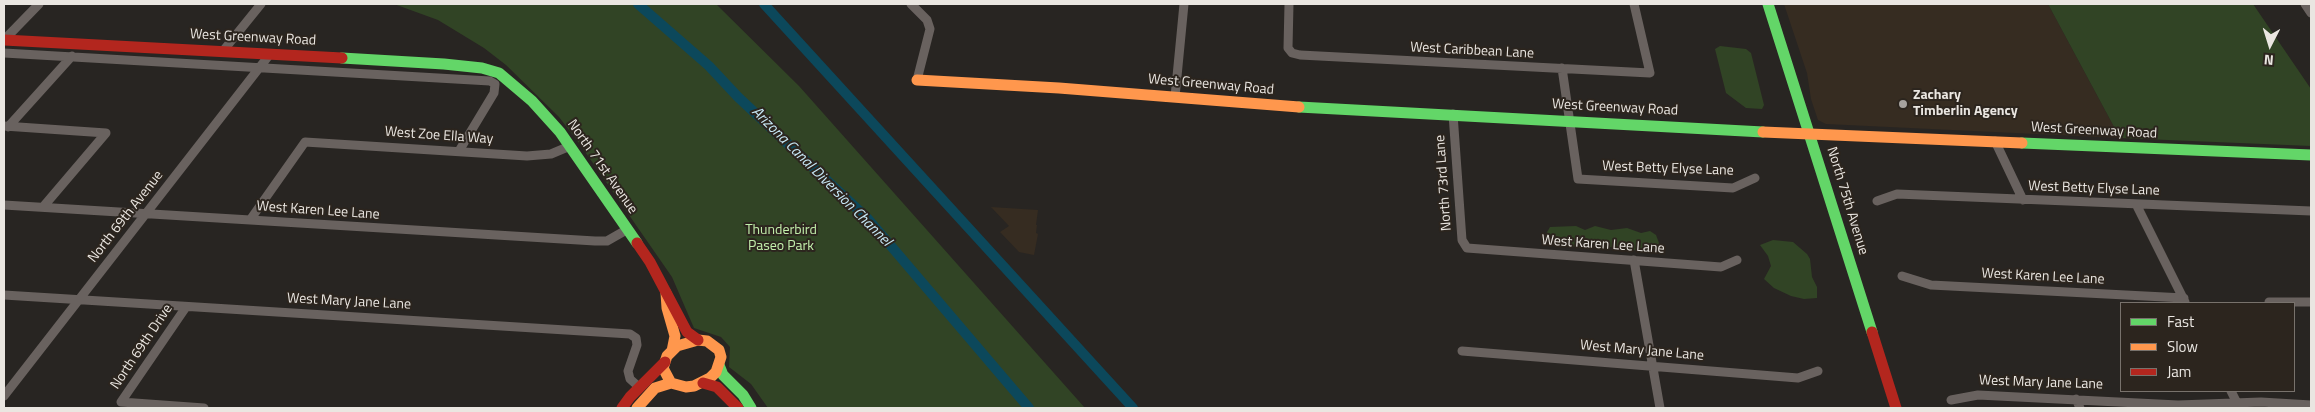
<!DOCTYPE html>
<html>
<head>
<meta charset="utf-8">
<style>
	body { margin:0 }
	#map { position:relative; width:2315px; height:412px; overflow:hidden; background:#282522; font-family:"Titillium Web",sans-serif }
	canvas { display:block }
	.frame { position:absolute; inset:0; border:5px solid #eae6e1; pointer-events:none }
	.legend { position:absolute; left:2120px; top:302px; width:175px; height:90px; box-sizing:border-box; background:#2c251e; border:1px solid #78726c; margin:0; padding:6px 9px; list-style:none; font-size:15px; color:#eae6e1 }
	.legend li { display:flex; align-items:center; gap:10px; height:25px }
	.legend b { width:25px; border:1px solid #78726c }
	.north { position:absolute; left:2245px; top:20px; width:50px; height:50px; -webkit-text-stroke:4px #2c251e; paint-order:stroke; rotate:185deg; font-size:14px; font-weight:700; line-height:20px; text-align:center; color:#eae6e1 }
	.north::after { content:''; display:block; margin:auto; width:18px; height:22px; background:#eae6e1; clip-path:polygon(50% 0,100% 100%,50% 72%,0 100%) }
</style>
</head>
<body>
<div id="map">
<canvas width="2315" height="412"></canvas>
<div class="frame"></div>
<ul class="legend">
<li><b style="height:6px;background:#63d668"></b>Fast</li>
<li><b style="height:6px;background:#ff974d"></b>Slow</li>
<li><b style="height:6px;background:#b3261e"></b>Jam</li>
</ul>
<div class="north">N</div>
</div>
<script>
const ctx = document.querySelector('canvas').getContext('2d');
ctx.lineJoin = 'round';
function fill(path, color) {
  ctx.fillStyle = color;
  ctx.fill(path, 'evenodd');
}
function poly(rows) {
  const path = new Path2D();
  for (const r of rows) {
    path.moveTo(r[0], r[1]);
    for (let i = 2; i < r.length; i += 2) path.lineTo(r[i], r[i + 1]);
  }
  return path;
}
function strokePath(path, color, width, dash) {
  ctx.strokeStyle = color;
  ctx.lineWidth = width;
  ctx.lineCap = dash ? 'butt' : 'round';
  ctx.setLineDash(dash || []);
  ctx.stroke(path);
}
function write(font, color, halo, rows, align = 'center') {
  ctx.font = font + ' "Titillium Web",sans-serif';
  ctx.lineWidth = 4;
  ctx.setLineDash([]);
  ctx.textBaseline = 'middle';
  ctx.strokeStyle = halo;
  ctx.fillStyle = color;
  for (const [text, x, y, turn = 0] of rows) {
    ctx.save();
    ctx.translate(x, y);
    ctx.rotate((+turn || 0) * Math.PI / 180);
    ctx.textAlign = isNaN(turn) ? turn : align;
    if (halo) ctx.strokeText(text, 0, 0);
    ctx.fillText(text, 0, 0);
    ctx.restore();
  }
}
fill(poly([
	[1784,4,2048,4,2120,138,1826,124,1818,120,1811,99,1807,73],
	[991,207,1038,210,1036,225,1037,225,1036,233,1038,234,1034,255,1019,252,1000,232,1009,226]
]), '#362c21');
fill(poly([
	[394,4,716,4,799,86,1085,408,768,408,751,384,729,367,730,347,721,337,694,328,672,277,579,143,559,117,506,65,484,48,438,20],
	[2048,4,2253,4,2311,89,2311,146,2120,138],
	[1720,46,1746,49,1751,53,1764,105,1762,109,1746,108,1726,93,1715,49],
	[1576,226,1585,230,1595,226,1611,230,1627,228,1641,233,1650,231,1656,235,1659,243,1657,248,1648,252,1603,246,1581,248,1547,243,1546,234,1550,227],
	[1773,240,1793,242,1807,254,1810,259,1812,277,1817,287,1817,298,1804,299,1791,296,1774,288,1764,279,1771,266,1768,256,1760,245]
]), '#314425');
strokePath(poly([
	[638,4,709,66,738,97,868,219,1029,408],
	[764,4,1133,408]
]), '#0c485b', 10);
strokePath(poly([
	[911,4,927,20,930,29,917,80],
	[1289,4,1288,48,1292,53,1300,55,1650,73,1634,4],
	[2305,4,2311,13],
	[4,40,39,4],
	[223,51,261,4],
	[4,53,490,81,495,84,494,93,459,151],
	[1562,68,1578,179,1733,188,1755,178],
	[1175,97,1184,4],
	[1453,114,1462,240,1467,248,1721,267,1737,260],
	[4,126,106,133],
	[8,127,72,56],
	[1995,141,2023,200],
	[1877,201,1897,194,2311,211],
	[2136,204,2185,302],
	[4,205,595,241,607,241,628,229],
	[43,207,106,133],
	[250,220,305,142,527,156,551,154,570,146],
	[1634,260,1660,408],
	[1902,276,1931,285,2184,298],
	[4,295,630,334,636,338,637,345,628,371,630,379,639,387],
	[2269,302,2311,302],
	[186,307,121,402,204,408],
	[1462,351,1798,378,1818,371],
	[2231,391,2237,403],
	[4,396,270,54],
	[2076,399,2080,408],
	[1951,400,1978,395,2178,405,2261,402,2311,405]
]), '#69625f', 9);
strokePath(poly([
	[1768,4,1872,332],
	[342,58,444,64,482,68,499,73,532,101,560,132,637,243],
	[1299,107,1763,132],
	[2022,143,2311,155],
	[719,365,723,375,743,395,751,408]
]), '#63d668', 11);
strokePath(poly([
	[917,80,1059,88,1299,107],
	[1763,132,2022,143],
	[666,293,667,308,675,336,672,351],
	[698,340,707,341,719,350,721,357,716,372,710,378,694,386,686,387,671,383,663,368,667,356,677,346,698,340],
	[637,408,655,388,671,383]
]), '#ff974d', 11);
strokePath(poly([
	[4,40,342,58],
	[637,243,650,262,687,332,698,340],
	[1872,332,1896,408],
	[703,383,717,387,738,408],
	[622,408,630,397,665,362]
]), '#b3261e', 11);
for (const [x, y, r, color] of [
	[1903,104,5,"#a6a29e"]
]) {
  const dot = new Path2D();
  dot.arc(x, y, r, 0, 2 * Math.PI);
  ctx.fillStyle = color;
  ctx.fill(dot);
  strokePath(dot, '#2c251e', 2);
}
write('14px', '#eae6e1', '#2c251e', [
	["West Greenway Road",253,38,3],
	["West Caribbean Lane",1472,51,3],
	["West Greenway Road",1211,85,5],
	["West Greenway Road",1615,108,3],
	["West Greenway Road",2094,131,3],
	["West Zoe Ella Way",439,136,4],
	["North 71st Avenue",602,167,55],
	["West Betty Elyse Lane",1668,169,2],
	["North 73rd Lane",1444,183,-94],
	["West Betty Elyse Lane",2094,189,2],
	["North 75th Avenue",1847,201,73],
	["West Karen Lee Lane",318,211,4],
	["North 69th Avenue",126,217,-52],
	["West Karen Lee Lane",1603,245,4],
	["West Karen Lee Lane",2043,277,3],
	["West Mary Jane Lane",349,302,3],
	["North 69th Drive",142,347,-56],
	["West Mary Jane Lane",1642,351,5],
	["West Mary Jane Lane",2041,383,2]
]);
write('bold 14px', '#eae6e1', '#2c251e', [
	["Zachary",1913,96],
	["Timberlin Agency",1913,112]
], 'left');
write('14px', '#c3f0ac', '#2c251e', [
	["Thunderbird",781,231],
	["Paseo Park",781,247]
]);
write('italic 15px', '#c9ebfa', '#2c251e', [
	["Arizona Canal Diversion Channel",821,177,45]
]);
</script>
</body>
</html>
